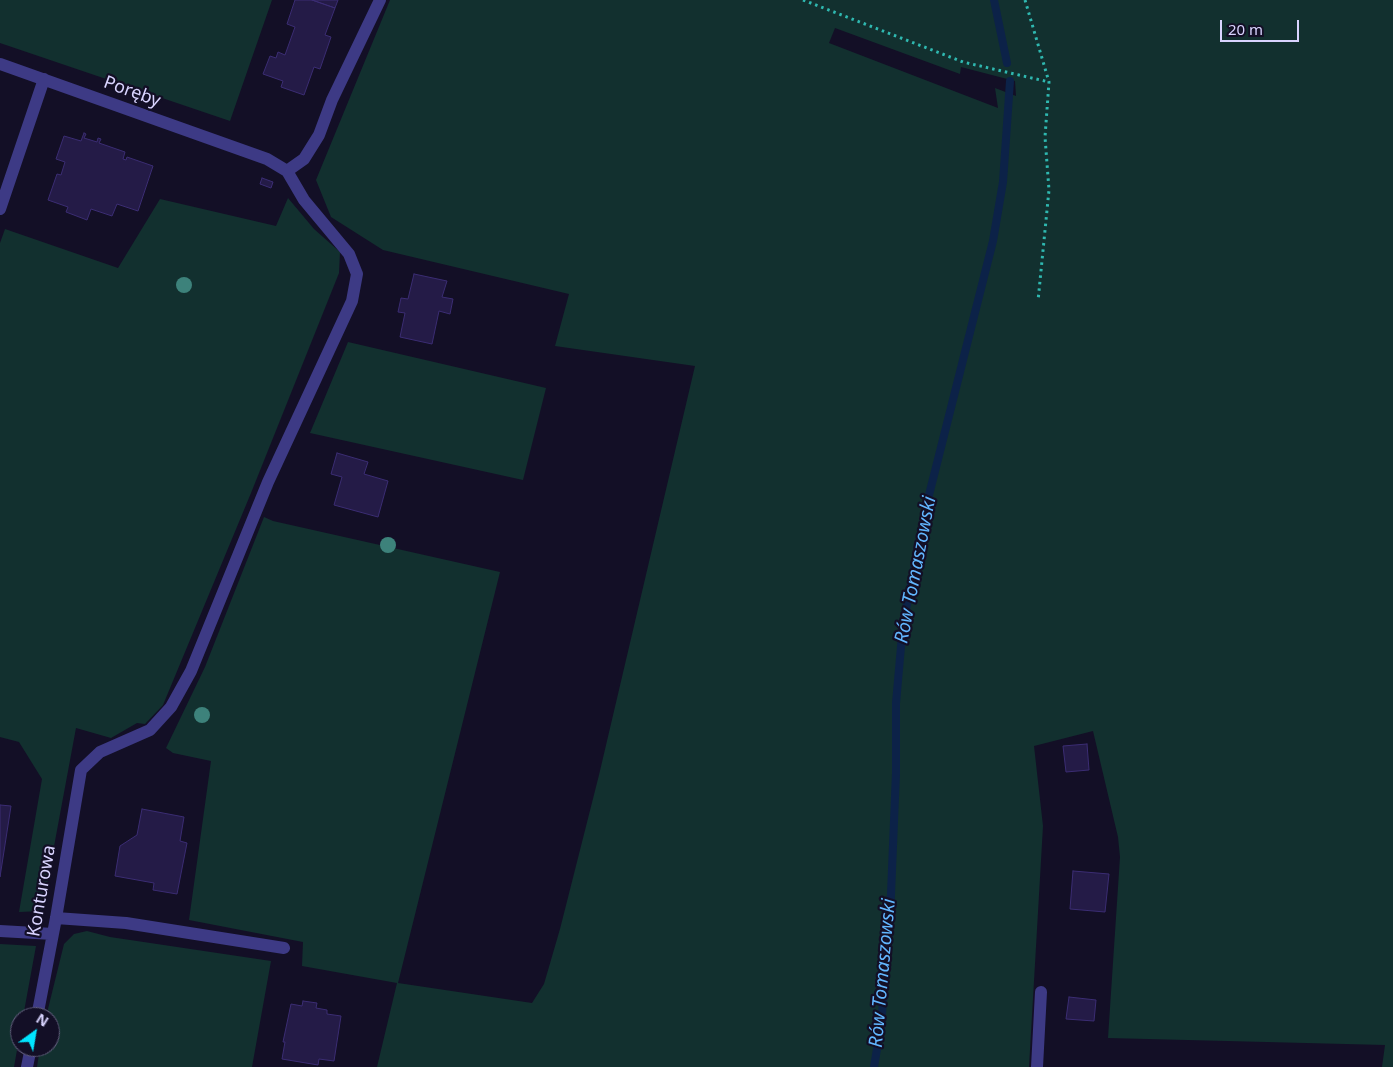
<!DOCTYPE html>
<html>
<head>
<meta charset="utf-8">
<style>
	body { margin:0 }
	#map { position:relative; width:1393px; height:1067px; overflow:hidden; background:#130f26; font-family:"Noto Sans",sans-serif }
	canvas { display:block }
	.north { position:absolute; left:10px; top:1007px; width:50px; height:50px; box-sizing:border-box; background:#130f26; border:1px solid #625e7d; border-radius:50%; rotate:32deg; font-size:14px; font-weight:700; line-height:20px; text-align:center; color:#d9d4ff }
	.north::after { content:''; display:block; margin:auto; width:18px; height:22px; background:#00e5ff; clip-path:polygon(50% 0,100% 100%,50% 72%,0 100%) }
	.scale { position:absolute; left:1220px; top:20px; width:79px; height:22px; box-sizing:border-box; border:2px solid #d9d4ff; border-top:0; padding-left:6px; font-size:15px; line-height:18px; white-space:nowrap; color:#d9d4ff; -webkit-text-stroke:4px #130f26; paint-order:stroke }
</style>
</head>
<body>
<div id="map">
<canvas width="1393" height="1067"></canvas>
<div class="north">N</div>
<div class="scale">20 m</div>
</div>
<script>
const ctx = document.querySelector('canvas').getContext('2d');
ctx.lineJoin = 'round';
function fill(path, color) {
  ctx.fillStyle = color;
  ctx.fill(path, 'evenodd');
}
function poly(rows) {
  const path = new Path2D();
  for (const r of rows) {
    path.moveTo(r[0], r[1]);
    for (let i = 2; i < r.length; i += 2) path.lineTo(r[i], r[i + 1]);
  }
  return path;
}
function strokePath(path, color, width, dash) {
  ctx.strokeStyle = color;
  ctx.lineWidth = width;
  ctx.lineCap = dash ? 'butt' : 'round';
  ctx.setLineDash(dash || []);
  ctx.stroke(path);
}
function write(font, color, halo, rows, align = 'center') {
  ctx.font = font + ' "Noto Sans",sans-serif';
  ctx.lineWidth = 4.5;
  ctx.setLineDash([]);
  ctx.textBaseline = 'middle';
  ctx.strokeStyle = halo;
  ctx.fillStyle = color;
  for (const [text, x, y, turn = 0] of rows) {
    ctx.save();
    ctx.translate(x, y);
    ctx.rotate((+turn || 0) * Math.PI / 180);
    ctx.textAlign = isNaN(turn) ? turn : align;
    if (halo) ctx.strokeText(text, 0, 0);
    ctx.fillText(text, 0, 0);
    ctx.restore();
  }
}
fill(poly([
	[0,0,272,0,230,121,0,43],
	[390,0,1393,0,1393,1067,1382,1067,1385,1045,1108,1038,1120,857,1118,837,1093,731,1034,746,1043,826,1029,1067,377,1067,397,983,302,966,303,942,189,920,211,761,173,753,166,748,205,667,264,517,273,521,500,572,398,983,532,1003,544,984,560,929,599,775,695,366,555,346,569,294,383,250,331,217,316,180],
	[835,28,960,74,961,67,1015,81,1016,96,995,88,998,108,829,43],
	[288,198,314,229,340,252,339,273,251,493,163,705,145,724,137,723,111,738,76,728,42,911,19,912,42,779,19,742,0,737,0,243,5,229,118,268,160,199,276,226],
	[348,342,546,388,523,480,310,433],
	[87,931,110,937,271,961,252,1067,37,1067,40,1047,50,1047,50,1017,46,1017,64,944,74,934],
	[0,944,36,946,23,1017,20,1017,20,1033,14,1067,0,1067]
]), '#12302f');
strokePath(poly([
	[994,0,1007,63],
	[874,1067,881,1025,890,918,896,773,896,703,903,624,929,495,993,241,1003,182,1010,81]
]), '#0c2248', 8);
const building = poly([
	[295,0,312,0,335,8,325,35,331,37,320,69,314,67,304,95,281,87,283,81,263,74,270,56,276,58,278,52,285,55,295,27,287,24,295,0],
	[312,0,338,0,335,8,312,0],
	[84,133,86,134,84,138,97,142,98,138,101,139,99,143,125,152,123,159,126,160,127,157,153,166,138,211,117,204,112,216,91,209,87,220,66,212,68,207,48,200,57,174,61,175,65,162,56,159,64,136,81,141,84,133],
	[262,178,273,182,271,188,260,184,262,178],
	[414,274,447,281,442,297,453,299,450,314,439,311,432,344,400,337,405,313,398,312,401,298,408,299,414,274],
	[337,453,368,462,364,474,388,481,378,517,334,505,342,477,331,474,337,453],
	[1087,744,1089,770,1066,772,1063,746,1087,744],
	[0,805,11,806,0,877,0,805],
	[142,809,184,817,180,841,187,843,177,894,153,890,154,883,115,876,120,846,137,835,142,809],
	[1073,871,1109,874,1105,912,1070,909,1073,871],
	[1069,997,1096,1000,1094,1021,1066,1019,1069,997],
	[303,1001,317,1003,316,1008,327,1010,327,1014,341,1016,334,1061,319,1059,318,1065,282,1059,285,1042,283,1042,291,1004,302,1006,303,1001]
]);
fill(building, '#241b47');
strokePath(building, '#3b2d73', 1);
strokePath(poly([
	[803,0,963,62,1049,82],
	[1025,0,1049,82,1045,137,1049,190,1038,301]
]), '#2fb8b0', 3, [2.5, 4]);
strokePath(poly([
	[0,64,267,159,287,171,304,200,349,254,357,274,352,301,268,482,191,671,171,707,150,730,100,752,81,770,56,918,37,1017],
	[287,171,304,159,319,135,332,100,380,0],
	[0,209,44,79],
	[56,918,126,923,284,948],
	[0,931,53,934],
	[27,1067,31,1047],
	[1037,1067,1041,992]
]), '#3d3a85', 12);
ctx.fillStyle = '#3d827b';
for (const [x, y] of [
	[184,285],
	[388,545],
	[202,715]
]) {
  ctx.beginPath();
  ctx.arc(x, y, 8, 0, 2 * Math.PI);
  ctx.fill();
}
write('18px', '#d9d4ff', '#130f26', [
	["Poręby",132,92,20],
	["Konturowa",42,891,-80]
]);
write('italic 19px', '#62b6ff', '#130f26', [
	["Rów Tomaszowski",916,570,-79],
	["Rów Tomaszowski",883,973,-85]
]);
</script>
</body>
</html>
